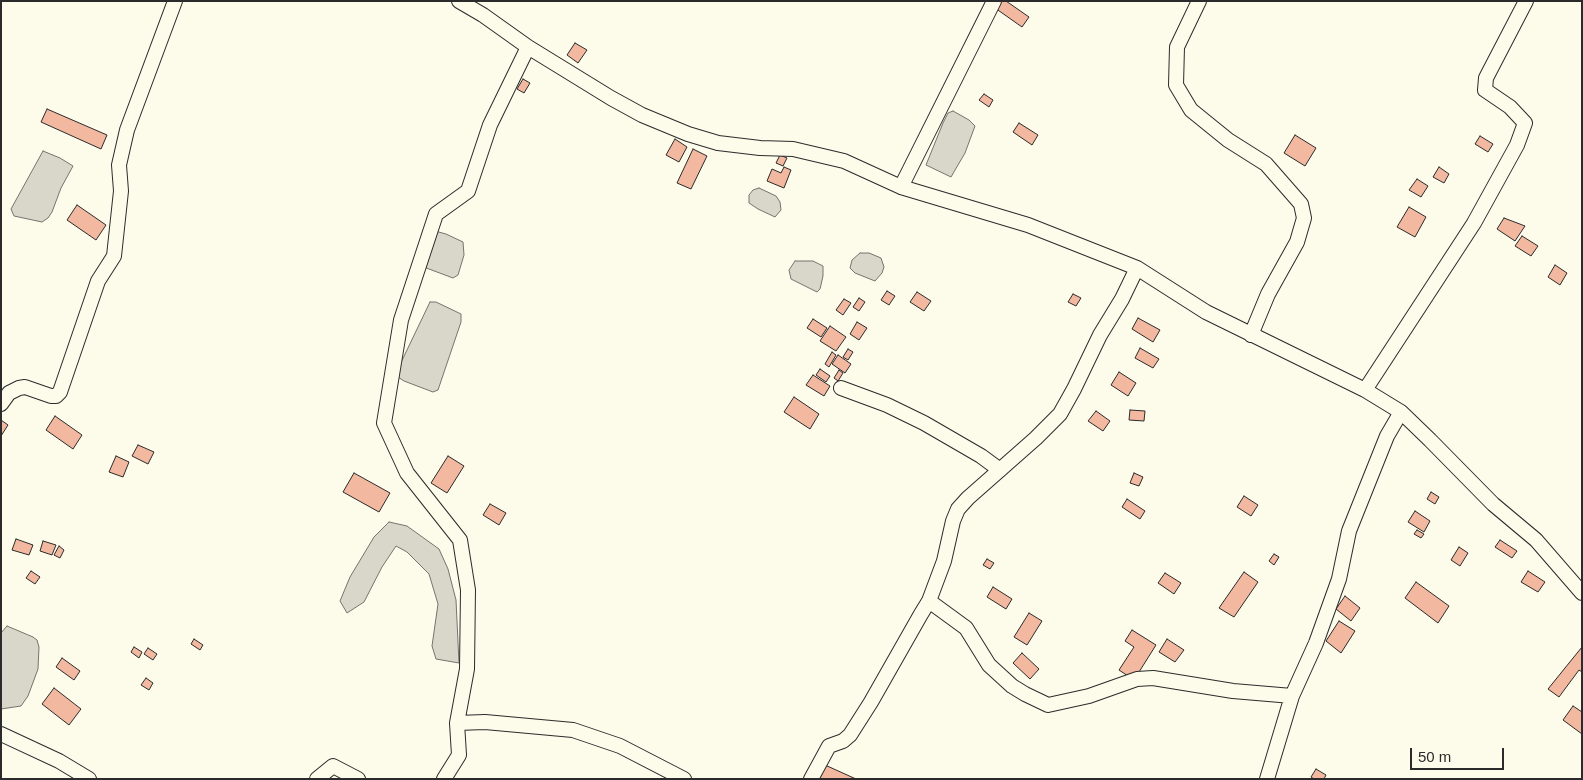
<!DOCTYPE html>
<html>
<head>
<meta charset="utf-8">
<style>
	body { margin:0 }
	#map { position:relative; width:1583px; height:780px; overflow:hidden; background:#fdfbea; font-family:Arial,sans-serif }
	canvas { display:block }
	.frame { position:absolute; inset:0; border:2px solid #2b2b2b; pointer-events:none }
	.scale { position:absolute; left:1410px; top:748px; width:94px; height:22px; box-sizing:border-box; border:2px solid #2b2b2b; border-top:0; padding-left:6px; font-size:15px; line-height:18px; white-space:nowrap; color:#2b2b2b; -webkit-text-stroke:4px #fdfbea; paint-order:stroke }
</style>
</head>
<body>
<div id="map">
<canvas width="1583" height="780"></canvas>
<div class="frame"></div>
<div class="scale">50 m</div>
</div>
<script>
const ctx = document.querySelector('canvas').getContext('2d');
ctx.lineJoin = 'round';
function fill(path, color) {
  ctx.fillStyle = color;
  ctx.fill(path, 'evenodd');
}
function poly(rows) {
  const path = new Path2D();
  for (const r of rows) {
    path.moveTo(r[0], r[1]);
    for (let i = 2; i < r.length; i += 2) path.lineTo(r[i], r[i + 1]);
  }
  return path;
}
function strokePath(path, color, width, dash) {
  ctx.strokeStyle = color;
  ctx.lineWidth = width;
  ctx.lineCap = dash ? 'butt' : 'round';
  ctx.setLineDash(dash || []);
  ctx.stroke(path);
}
const water = poly([
	[953,111,969,120,975,126,965,153,951,177,926,165,943,123,948,113,953,111],
	[43,151,60,158,73,166,61,188,52,212,48,218,42,222,14,216,11,209,43,151],
	[759,188,776,196,780,202,781,210,775,217,758,209,749,203,749,195,753,190,759,188],
	[435,231,446,234,463,242,464,255,458,275,453,278,421,266,435,231],
	[860,253,869,253,881,258,884,267,882,273,875,281,855,273,850,268,852,260,860,253],
	[795,261,813,261,823,266,823,276,820,289,817,292,791,279,789,270,795,261],
	[430,302,436,302,461,314,461,322,438,390,433,392,404,381,395,375,430,302],
	[389,522,407,526,439,549,448,569,456,600,459,663,436,659,432,646,438,604,429,574,407,552,396,546,382,567,364,602,347,613,340,601,350,577,374,537,389,522],
	[7,626,33,637,37,640,39,647,38,669,28,696,21,706,1,709,1,633,7,626]
]);
fill(water, '#d8d7c9');
strokePath(water, '#74746e', 1);
const building = poly([
	[999,1,1006,1,1029,17,1022,27,995,8,999,1],
	[575,43,587,50,578,63,567,55,575,43],
	[523,79,530,83,524,93,517,89,523,79],
	[984,94,993,100,989,107,979,100,984,94],
	[47,109,107,135,101,149,41,122,47,109],
	[1019,123,1038,135,1032,145,1013,132,1019,123],
	[1295,135,1316,148,1305,166,1284,153,1295,135],
	[1480,136,1493,144,1488,152,1475,144,1480,136],
	[675,139,687,147,679,162,666,155,675,139],
	[693,149,707,156,691,189,677,183,693,149],
	[780,155,787,158,783,166,776,163,780,155],
	[784,167,791,170,784,188,767,181,772,169,781,173,784,167],
	[1439,167,1449,174,1444,183,1433,177,1439,167],
	[1417,179,1428,186,1421,197,1409,190,1417,179],
	[77,205,106,225,96,240,67,220,77,205],
	[1409,207,1426,217,1415,237,1397,227,1409,207],
	[1504,218,1525,226,1515,241,1497,229,1504,218],
	[1522,236,1538,246,1531,256,1515,246,1522,236],
	[1555,265,1567,273,1560,285,1548,277,1555,265],
	[887,291,895,296,889,305,881,300,887,291],
	[917,292,931,301,924,311,910,302,917,292],
	[1073,294,1081,298,1076,306,1068,302,1073,294],
	[859,298,865,302,859,311,853,307,859,298],
	[844,299,851,303,843,315,836,310,844,299],
	[1138,318,1160,330,1153,342,1132,329,1138,318],
	[813,319,827,328,821,337,807,328,813,319],
	[857,322,867,328,859,340,850,334,857,322],
	[830,326,846,337,836,351,820,341,830,326],
	[1140,348,1159,359,1153,368,1135,358,1140,348],
	[848,349,853,352,848,360,843,357,848,349],
	[832,352,836,355,829,367,825,364,832,352],
	[838,355,851,364,845,373,832,364,838,355],
	[820,369,830,376,826,382,816,375,820,369],
	[839,370,843,373,838,381,834,378,839,370],
	[1119,372,1136,383,1128,396,1111,385,1119,372],
	[813,375,830,386,824,396,806,385,813,375],
	[794,397,819,414,810,429,784,412,794,397],
	[1130,410,1145,411,1144,421,1129,420,1130,410],
	[1096,411,1110,421,1103,431,1088,421,1096,411],
	[55,416,82,435,73,449,46,430,55,416],
	[1,420,8,425,1,436,1,420],
	[138,445,154,452,148,464,132,456,138,445],
	[116,456,129,462,123,477,109,472,116,456],
	[448,456,464,466,447,493,431,483,448,456],
	[354,473,390,493,379,512,343,492,354,473],
	[1134,473,1143,477,1139,486,1130,483,1134,473],
	[1431,492,1439,497,1435,504,1427,499,1431,492],
	[1244,496,1258,505,1251,516,1237,507,1244,496],
	[1127,499,1145,511,1140,519,1122,507,1127,499],
	[490,504,506,513,499,525,483,515,490,504],
	[1415,511,1430,521,1424,532,1408,522,1415,511],
	[1417,530,1424,534,1421,538,1414,534,1417,530],
	[16,539,33,545,29,555,12,550,16,539],
	[1500,540,1517,551,1512,558,1495,547,1500,540],
	[43,541,56,545,52,555,40,551,43,541],
	[59,546,64,550,60,558,54,555,59,546],
	[1459,547,1468,553,1460,566,1451,560,1459,547],
	[1274,554,1279,557,1274,565,1269,561,1274,554],
	[987,559,994,563,990,569,983,565,987,559],
	[31,571,40,577,35,584,26,578,31,571],
	[1528,571,1545,582,1538,592,1521,582,1528,571],
	[1244,572,1258,582,1234,617,1219,608,1244,572],
	[1165,573,1181,583,1174,594,1158,583,1165,573],
	[1416,582,1449,606,1438,623,1405,598,1416,582],
	[993,587,1012,599,1006,609,987,597,993,587],
	[1345,596,1360,608,1351,621,1336,609,1345,596],
	[1029,613,1042,621,1027,645,1014,637,1029,613],
	[1339,621,1355,631,1341,653,1326,641,1339,621],
	[1132,630,1156,645,1134,680,1119,670,1134,647,1125,641,1132,630],
	[194,639,203,645,200,650,191,644,194,639],
	[1167,639,1184,650,1175,662,1159,652,1167,639],
	[134,647,142,652,139,658,131,652,134,647],
	[1582,647,1582,672,1579,670,1559,697,1548,689,1582,647],
	[148,648,157,654,153,660,144,654,148,648],
	[1022,653,1039,669,1030,679,1013,663,1022,653],
	[62,658,80,671,74,680,56,667,62,658],
	[146,678,153,683,149,690,141,685,146,678],
	[54,688,81,709,69,725,42,704,54,688],
	[1573,706,1582,712,1582,734,1563,720,1573,706],
	[825,765,856,779,819,779,825,765],
	[1316,769,1326,775,1324,779,1314,779,1311,777,1316,769]
]);
fill(building, '#f2b8a0');
strokePath(building, '#2b2b2b', 1);
const minor = poly([
	[459,1,483,15,528,47,611,98,642,115,688,134,718,143,760,148,793,149,844,161,901,187,1028,225,1137,268,1206,312,1365,390,1401,412,1430,440,1493,504,1536,540,1582,593],
	[1199,1,1177,47,1176,85,1191,110,1228,140,1266,164,1301,204,1304,218,1297,242,1268,294,1251,335],
	[901,187,994,1],
	[841,388,887,405,924,423,981,456,1000,470],
	[1365,390,1474,223,1517,145,1525,123,1510,107,1485,90,1486,78,1526,1],
	[1,404,9,393,19,388,25,387,51,396,56,396,60,392,98,281,114,256,121,191,119,165,127,130,175,1],
	[929,601,966,628,989,665,1012,686,1025,694,1048,705,1089,696,1137,679,1153,678,1233,691,1292,696],
	[457,723,467,669,468,590,460,540,407,473,384,423,401,320,436,214,468,191,490,125,528,47],
	[1,734,59,761,89,779],
	[317,779,333,766,358,779],
	[444,779,459,755,457,723,485,722,573,730,620,746,684,779],
	[811,779,829,746,843,741,850,735,871,702,921,614,929,601,944,561,953,521,958,509,968,498,1036,438,1060,414,1074,389,1100,335,1122,299,1137,268],
	[1267,779,1292,696,1316,643,1339,579,1349,531,1387,436,1401,412]
]);
strokePath(minor, '#2b2b2b', 16);
strokePath(minor, '#fdfbea', 14);
</script>
</body>
</html>
